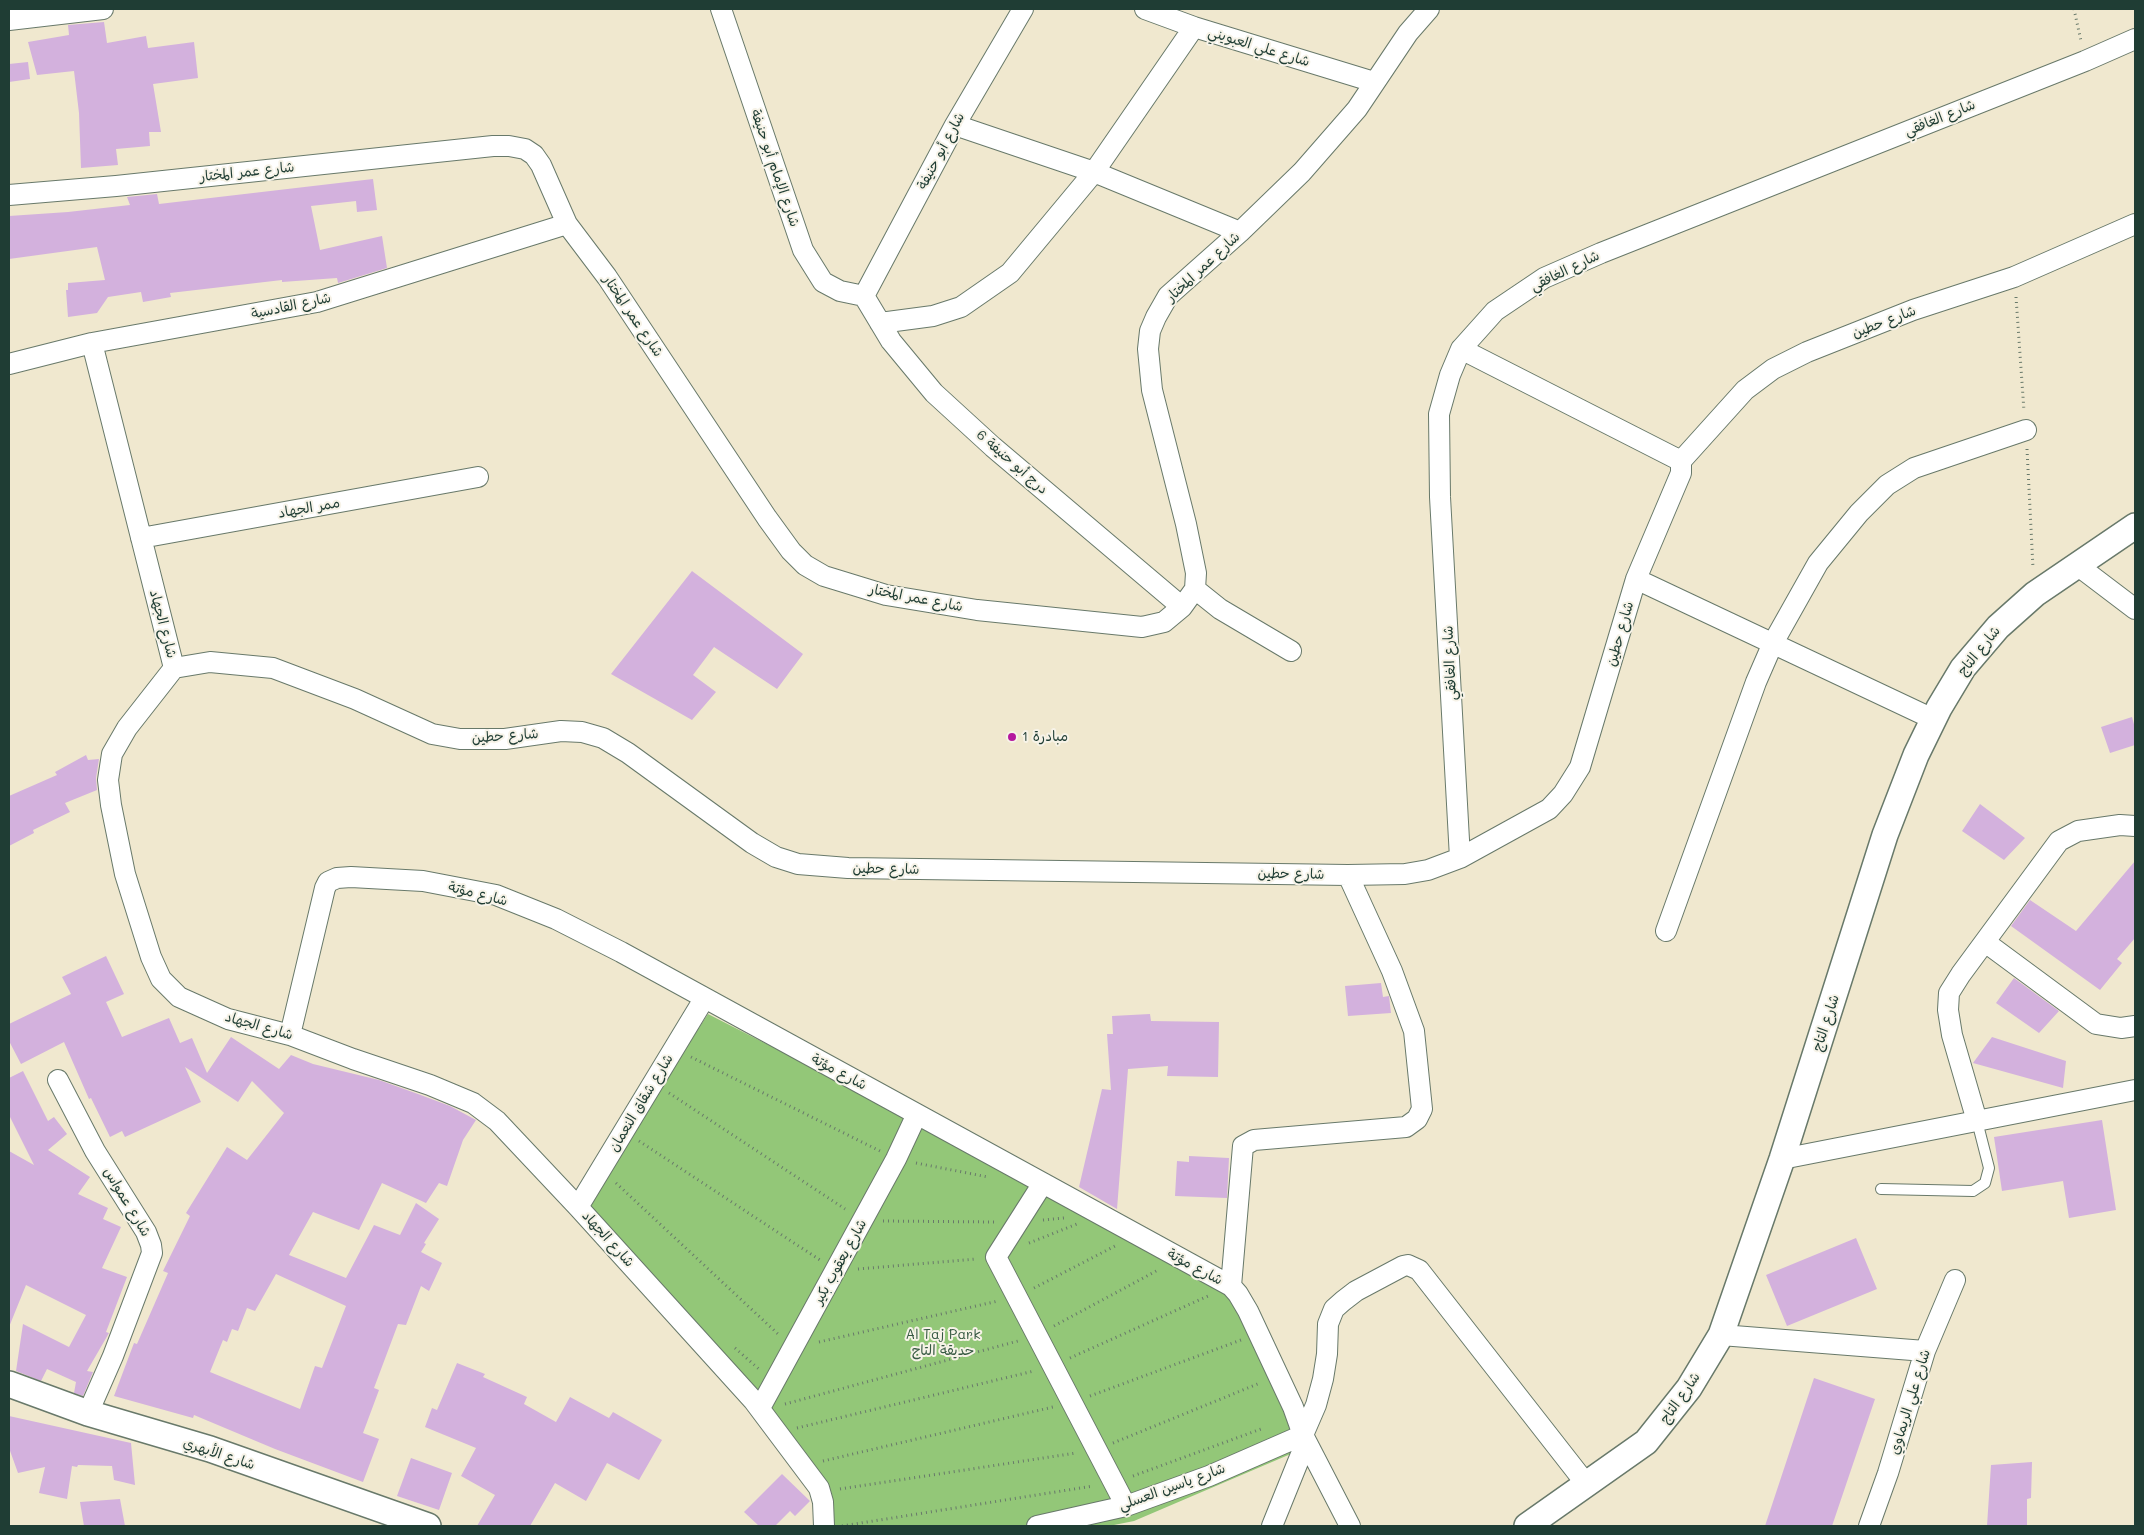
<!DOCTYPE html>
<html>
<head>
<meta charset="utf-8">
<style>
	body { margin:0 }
	#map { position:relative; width:2144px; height:1535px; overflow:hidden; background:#f0e8cf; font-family:Mali,sans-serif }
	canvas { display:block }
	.frame { position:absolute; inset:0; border:10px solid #1f3d34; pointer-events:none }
</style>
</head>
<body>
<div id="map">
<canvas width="2144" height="1535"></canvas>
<div class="frame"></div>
</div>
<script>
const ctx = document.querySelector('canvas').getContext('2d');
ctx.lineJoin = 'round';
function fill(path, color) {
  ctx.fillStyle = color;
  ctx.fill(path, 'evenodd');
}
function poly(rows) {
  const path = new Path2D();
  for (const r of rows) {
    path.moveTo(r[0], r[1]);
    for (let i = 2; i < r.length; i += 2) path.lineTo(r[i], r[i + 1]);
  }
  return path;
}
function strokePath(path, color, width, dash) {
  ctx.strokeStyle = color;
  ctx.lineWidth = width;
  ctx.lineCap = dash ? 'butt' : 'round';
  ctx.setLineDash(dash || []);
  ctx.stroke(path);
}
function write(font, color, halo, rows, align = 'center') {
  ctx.font = font + ' Mali,"Playpen Sans Arabic",sans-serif';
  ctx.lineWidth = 4;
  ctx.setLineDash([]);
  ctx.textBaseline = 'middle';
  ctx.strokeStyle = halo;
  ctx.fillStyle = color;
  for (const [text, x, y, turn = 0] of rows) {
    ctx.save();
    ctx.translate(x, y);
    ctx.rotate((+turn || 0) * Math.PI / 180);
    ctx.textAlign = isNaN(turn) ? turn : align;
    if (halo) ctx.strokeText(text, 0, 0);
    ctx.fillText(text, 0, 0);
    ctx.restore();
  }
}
fill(poly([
	[708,1014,917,1121,1232,1291,1300,1450,1134,1521,1109,1526,830,1526,827,1491,579,1211]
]), '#93c778');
fill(poly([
	[104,22,107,43,146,36,148,48,194,42,198,78,153,84,161,132,149,132,150,146,116,149,118,165,81,168,79,113,74,71,37,75,28,42,69,35,68,25],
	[28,62,30,79,9,82,9,64],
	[373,179,377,210,357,212,356,201,311,206,320,250,382,236,387,268,338,283,337,278,282,282,282,280,170,293,171,297,143,302,141,292,108,297,97,313,68,317,66,290,68,290,68,283,105,280,97,247,9,259,9,216,68,212,130,205,127,197,157,194,159,204],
	[692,571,803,654,777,689,714,647,693,675,716,692,692,720,611,674],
	[2132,717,2135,728,2135,745,2110,753,2101,727],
	[86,755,88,760,99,759,96,778,97,790,65,803,70,812,33,830,34,833,9,846,9,796,57,775,55,772],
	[1980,804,2025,838,2004,860,1962,831],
	[2135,861,2135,938,2117,959,2122,963,2100,990,2011,926,2030,900,2076,931],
	[106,956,124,994,106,1002,122,1037,169,1018,180,1043,192,1038,207,1073,231,1037,279,1069,291,1055,313,1064,379,1080,418,1094,450,1106,476,1120,463,1140,447,1186,439,1183,426,1203,382,1183,359,1230,313,1212,289,1255,346,1278,374,1225,400,1235,416,1203,439,1219,424,1243,426,1244,421,1252,442,1263,429,1291,421,1286,406,1325,398,1324,374,1388,379,1390,363,1433,379,1439,363,1482,275,1449,194,1415,193,1418,114,1396,134,1343,137,1344,168,1273,163,1271,190,1216,186,1213,227,1147,247,1160,284,1113,252,1081,238,1102,185,1067,201,1102,125,1137,122,1131,110,1137,91,1098,89,1099,64,1042,21,1064,9,1041,9,1024,71,994,62,977],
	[276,1274,346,1306,322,1368,315,1366,300,1409,210,1372,223,1340,227,1342,232,1329,238,1331,247,1308,255,1311],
	[2014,978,2059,1011,2039,1033,1996,1003],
	[1381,983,1383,997,1389,996,1391,1013,1348,1016,1345,986],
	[1150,1014,1151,1021,1219,1022,1218,1077,1167,1076,1168,1066,1128,1069,1117,1209,1079,1187,1102,1089,1111,1090,1107,1034,1113,1034,1112,1016],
	[1992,1037,2066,1061,2063,1088,1973,1063],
	[23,1071,48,1121,54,1117,67,1134,48,1150,90,1177,78,1194,108,1208,103,1219,121,1227,102,1268,127,1277,106,1332,109,1333,87,1371,93,1372,83,1396,74,1393,76,1382,47,1369,41,1381,16,1371,23,1324,69,1347,86,1315,26,1285,9,1327,9,1151,34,1165,9,1115,9,1078],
	[2102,1120,2116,1210,2069,1218,2063,1181,2002,1191,1994,1137],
	[1189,1156,1229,1158,1227,1198,1175,1196,1177,1161,1189,1162],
	[1856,1238,1877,1289,1787,1326,1766,1275],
	[457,1363,485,1374,483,1377,527,1397,524,1404,556,1422,570,1397,609,1418,613,1412,662,1440,639,1480,607,1463,586,1501,555,1483,530,1526,477,1526,495,1495,461,1476,476,1448,425,1427,432,1408,437,1410],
	[1814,1378,1875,1399,1832,1526,1765,1526],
	[9,1416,131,1443,135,1485,114,1480,112,1466,78,1465,77,1467,72,1466,67,1499,39,1493,45,1467,18,1473,9,1448],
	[411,1458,452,1473,439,1510,397,1496],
	[2032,1462,2031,1498,2027,1499,2027,1526,1987,1526,1991,1465],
	[782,1474,810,1501,795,1516,790,1511,775,1526,759,1526,744,1512],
	[120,1499,125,1526,84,1526,80,1502]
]), '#d3b1dd');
const service = poly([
	[1881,1189,1973,1191,1985,1183,1989,1168,1977,1121]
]);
const minor = poly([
	[721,9,803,250,823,282,840,291,864,296],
	[1145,9,1194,27,1374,82],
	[9,20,103,9],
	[955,125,1094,172,1240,232],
	[9,195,116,186,493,146,509,146,525,149,534,155,541,165,567,224,607,277,767,518,791,551,805,565,824,576,886,595,977,610,1142,627,1164,622,1182,607,1195,589,1196,573,1186,524,1152,390,1148,349,1150,331,1156,317,1168,296,1240,232,1302,172,1357,109,1408,33,1429,9],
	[864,296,891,341,934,393,993,447,1182,607],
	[864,296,955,125,1023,9],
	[880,323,933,316,961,307,1010,273,1094,172,1194,27],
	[92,343,174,668],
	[1461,349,1681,461],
	[9,364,92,343,317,302,567,224],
	[141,538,478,477],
	[2077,565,2135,609],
	[1636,579,1933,719],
	[1195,589,1220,609,1291,651],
	[174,668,210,662,273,668,355,699,432,734,460,739,505,739,561,731,582,732,603,738,628,753,752,843,776,857,798,864,848,868,1348,875,1405,874,1428,870,1460,858,1549,809,1563,794,1580,767,1636,579,1681,473,1681,461,1745,390,1773,369,1807,352,1913,310,2014,277,2135,224],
	[174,668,127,728,112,754,108,780,111,805,125,874,151,957,161,979,179,997,228,1019,290,1035,353,1059,430,1085,473,1103,497,1121,578,1207,753,1400,819,1488,823,1502,824,1526],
	[1460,858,1440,497,1439,414,1450,375,1461,349,1495,311,1544,278,1601,253,2085,61,2135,39],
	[1666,931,1756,682,1773,643,1818,563,1859,513,1887,485,1914,468,2026,430],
	[1985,942,2096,1024,2121,1028,2135,1026],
	[290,1035,325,888,328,882,337,878,351,877,423,881,496,895,556,919,621,952,1231,1286,1238,1294,1248,1311,1293,1407,1303,1435,1350,1526],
	[58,1080,95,1151,146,1232,151,1245,152,1253,113,1356,88,1413],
	[1977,1121,1952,1035,1948,1010,1949,993,1961,974,2059,841,2078,831,2120,825,2135,826],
	[1782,1159,2135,1090],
	[1043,1183,996,1257,1126,1506],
	[578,1207,704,999],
	[1231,1286,1243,1146,1254,1140,1406,1127,1417,1119,1422,1109,1414,1031,1392,971,1348,875],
	[1721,1335,1925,1351],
	[760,1408,896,1159,917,1114],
	[1037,1526,1126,1506,1209,1476,1303,1435,1316,1405,1323,1379,1327,1354,1328,1324,1334,1309,1343,1301,1356,1291,1403,1266,1408,1265,1419,1270,1587,1485],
	[1272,1526,1306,1442],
	[1869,1526,1888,1473,1925,1351,1955,1280]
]);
const tertiary = poly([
	[9,1384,88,1413,210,1449,428,1526],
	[1527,1526,1646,1442,1689,1388,1721,1335,1782,1159,1885,835,1916,755,1939,708,1963,668,1998,627,2035,594,2135,526]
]);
strokePath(service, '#68796a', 12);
strokePath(minor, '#68796a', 22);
strokePath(tertiary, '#68796a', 28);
strokePath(poly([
	[2074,9,2081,41],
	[2016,297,2024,411],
	[2027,449,2033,568],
	[691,1057,880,1151],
	[669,1093,845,1209],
	[639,1141,820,1260],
	[916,1163,988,1177],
	[616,1183,778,1334],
	[1043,1220,1064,1218],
	[883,1221,994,1222],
	[1029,1243,1077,1224],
	[858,1269,976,1259],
	[1034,1288,1115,1246],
	[1054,1326,1158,1270],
	[819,1342,998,1301],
	[735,1348,760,1370],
	[1070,1358,1208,1296],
	[1090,1396,1241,1340],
	[785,1404,1018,1341],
	[797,1428,1034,1371],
	[1113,1443,1260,1383],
	[823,1461,1053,1407],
	[1133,1476,1261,1429],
	[840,1489,1076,1453],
	[842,1526,1093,1486]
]), '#68796a', 3, [1, 4]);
strokePath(service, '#fff', 10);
strokePath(minor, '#fff', 20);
strokePath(tertiary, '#fff', 25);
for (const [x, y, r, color] of [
	[1012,737,5,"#b5179e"]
]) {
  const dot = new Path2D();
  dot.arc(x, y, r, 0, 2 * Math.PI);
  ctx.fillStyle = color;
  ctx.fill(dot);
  strokePath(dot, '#f7f3e8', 2);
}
write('14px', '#1f3d34', '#f7f3e8', [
	["شارع علي العبويني",1259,47,17],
	["شارع الغافقي",1940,118,-22],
	["شارع أبو حنيفة",941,151,-62],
	["شارع الإمام أبو حنيفة",775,168,71],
	["شارع عمر المختار",247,172,-6],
	["شارع عمر المختار",1203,267,-43],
	["شارع الغافقي",1565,271,-26],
	["شارع القادسية",291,306,-12],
	["شارع عمر المختار",633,316,56],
	["شارع حطين",1884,322,-21],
	["درج أبو حنيفة 6",1012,462,41],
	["ممر الجهاد",309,508,-10],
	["شارع عمر المختار",916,598,11],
	["شارع الجهاد",163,624,75],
	["شارع حطين",1620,634,-74],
	["شارع التاج",1979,651,-51],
	["شارع الغافقي",1450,663,-93],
	["شارع حطين",505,736,-4],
	["شارع حطين",886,869,1],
	["شارع حطين",1291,874,1],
	["شارع مؤتة",478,894,14],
	["شارع التاج",1826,1023,-72],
	["شارع الجهاد",259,1026,16],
	["شارع مؤتة",839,1072,28],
	["شارع شقاق النعمان",641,1103,-59],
	["شارع عمواس",127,1202,59],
	["شارع الجهاد",608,1239,48],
	["شارع يعقوب بكير",840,1262,-61],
	["شارع مؤتة",1195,1267,28],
	["شارع التاج",1680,1398,-55],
	["شارع علي الريماوي",1910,1402,-73],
	["شارع الأبهري",219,1454,18],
	["شارع ياسين العسلي",1172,1487,-20]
]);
write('14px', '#1f3d34', '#f7f3e8', [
	["مبادرة 1",1022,737]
], 'left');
write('14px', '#365942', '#f7f3e8', [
	["Al Taj Park",943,1335],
	["حديقة التاج",943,1351]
]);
</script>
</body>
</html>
